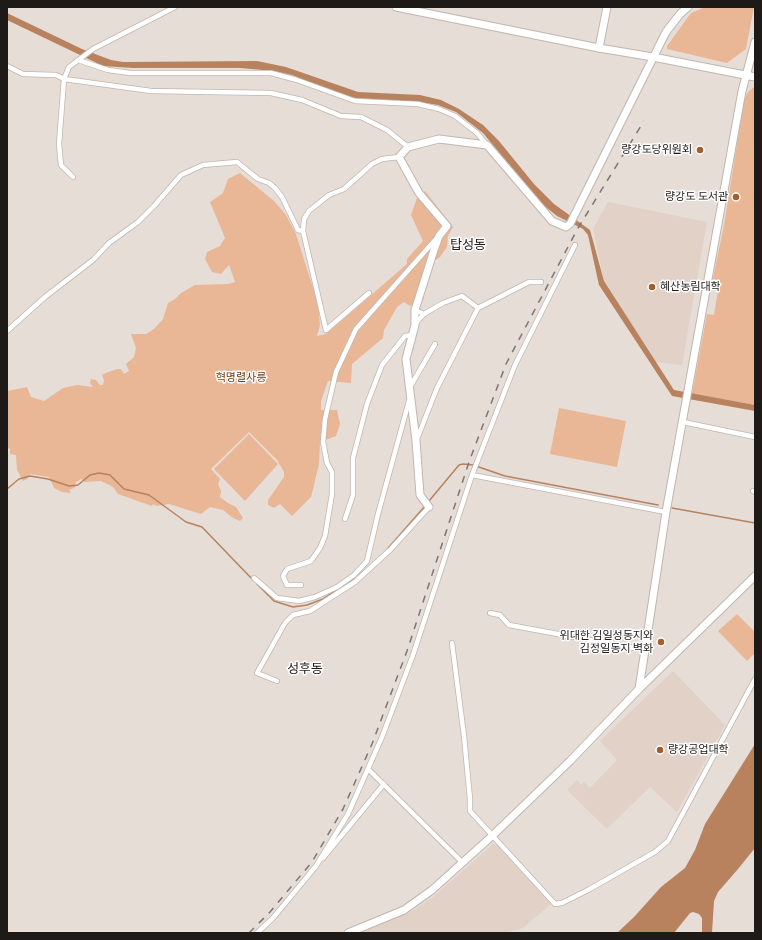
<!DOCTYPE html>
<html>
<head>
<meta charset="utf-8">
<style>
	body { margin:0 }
	#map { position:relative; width:762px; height:940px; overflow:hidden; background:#e6ddd7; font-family:"PT Sans Narrow",sans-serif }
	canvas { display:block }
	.frame { position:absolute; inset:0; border:8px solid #1e1a18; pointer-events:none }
</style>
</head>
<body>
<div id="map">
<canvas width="762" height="940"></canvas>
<div class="frame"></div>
</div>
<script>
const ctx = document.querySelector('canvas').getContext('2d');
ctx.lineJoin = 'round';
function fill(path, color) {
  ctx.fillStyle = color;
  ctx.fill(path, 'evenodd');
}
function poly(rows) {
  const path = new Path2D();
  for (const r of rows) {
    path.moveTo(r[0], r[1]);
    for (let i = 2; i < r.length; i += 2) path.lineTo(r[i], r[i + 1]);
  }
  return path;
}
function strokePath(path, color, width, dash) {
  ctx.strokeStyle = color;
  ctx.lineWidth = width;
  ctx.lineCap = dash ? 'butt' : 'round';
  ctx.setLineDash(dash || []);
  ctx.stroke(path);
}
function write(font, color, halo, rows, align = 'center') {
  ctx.font = font + ' "PT Sans Narrow","Noto Sans KR",sans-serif';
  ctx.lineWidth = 3;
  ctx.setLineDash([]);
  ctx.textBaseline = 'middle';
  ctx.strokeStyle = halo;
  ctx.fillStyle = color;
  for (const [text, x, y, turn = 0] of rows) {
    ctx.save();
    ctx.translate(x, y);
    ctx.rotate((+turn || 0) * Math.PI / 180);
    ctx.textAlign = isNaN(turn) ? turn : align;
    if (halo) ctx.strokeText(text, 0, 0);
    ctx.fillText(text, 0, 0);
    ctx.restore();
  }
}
fill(poly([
	[608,202,707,222,682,365,655,362,604,281,593,229],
	[673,671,725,725,677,812,650,787,607,829,567,790,577,780,581,785,584,782,590,788,617,760,600,741],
	[493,844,497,845,551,904,523,928,502,933,358,933,414,910,433,897]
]), '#e1d1c7');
fill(poly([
	[705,7,754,7,746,49,727,63,667,49,667,46,691,13],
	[755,86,755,405,692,394,707,314,714,315,719,284,712,283,724,225,744,101,747,93],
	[240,173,274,201,286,215,296,234,318,304,320,325,317,336,326,334,407,264,407,259,423,241,411,215,417,198,425,191,453,227,448,236,447,247,440,257,423,269,424,299,410,306,404,302,397,307,384,330,383,338,352,364,351,383,328,381,321,401,321,410,337,410,340,424,336,436,320,442,319,464,311,497,292,516,280,504,274,508,268,505,268,500,284,477,284,472,277,460,249,432,211,469,220,479,218,484,221,491,220,497,228,503,236,507,243,518,240,521,233,518,223,510,210,507,201,514,169,504,157,506,153,504,152,506,118,494,113,487,101,481,85,482,81,479,75,483,76,487,69,490,71,493,62,492,54,488,49,477,30,474,27,479,23,481,17,470,16,455,10,454,10,449,7,447,7,391,27,387,31,397,44,401,63,388,77,385,93,387,90,383,91,379,96,380,100,385,103,385,104,380,102,375,106,373,117,369,121,369,124,374,129,371,126,364,134,357,136,348,131,334,146,334,154,329,163,319,168,303,175,299,181,293,195,285,228,284,235,282,229,265,221,274,212,272,205,259,207,252,220,246,225,238,210,202,223,193,228,179],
	[559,408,626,421,617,467,550,454],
	[249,434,278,464,245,501,214,469],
	[737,614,755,632,755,653,747,661,718,631]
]), '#e9b696');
fill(poly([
	[7,13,82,49,111,60,123,62,257,61,286,67,358,92,420,95,441,100,459,109,483,125,499,141,534,184,554,204,590,230,604,281,674,390,755,405,755,411,672,396,599,285,588,235,583,229,557,216,542,204,483,133,456,112,438,105,418,102,356,98,338,94,292,75,274,71,240,68,133,68,103,66,7,20],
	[755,744,755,848,738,869,718,892,714,901,712,933,702,933,702,918,699,914,693,912,690,913,674,933,651,932,617,933,634,917,661,887,685,868,695,850,705,824]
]), '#b8825f');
strokePath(poly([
	[7,489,19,479,30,476,48,479,69,486,78,485,90,475,99,473,110,475,124,489,149,495,186,522,202,527,253,580],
	[429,501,459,465,463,464,473,465,505,476,658,505],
	[672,508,755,523],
	[383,554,425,506],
	[257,584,274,601,293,607,307,605,323,599,350,582,367,569]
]), '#b8825f', 1.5);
const street = poly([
	[78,60,108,70,130,73,271,73,297,80,355,101,418,104,439,109,455,116,477,133,487,145],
	[7,66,23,74,56,75,64,79,151,91,271,93,302,100,341,116,361,117,387,130,408,147],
	[73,177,61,165,59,144,64,79,69,67,93,49,175,7],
	[369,293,326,330,303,231,304,219,309,211,329,195,344,189,372,164,382,159,399,157],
	[424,314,443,303,462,296,478,308],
	[415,324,424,314,415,310],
	[7,331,45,297,93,260,109,243,138,222,154,206,181,175,203,165,237,162,258,179,269,183,275,188,282,197,298,230,303,231],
	[410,387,435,344],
	[683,422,755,437],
	[417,439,437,388,478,308,529,282,541,282],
	[472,475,515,365,575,245],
	[753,491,755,492],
	[345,519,353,495,353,458,367,404,382,365,405,336,412,335],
	[254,578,277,598,299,601,315,597,337,587,354,575,367,561,378,514,409,401],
	[301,585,287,585,283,576,287,569,311,561,320,548,325,536,332,494,332,472,327,463,323,442,325,419,336,372,356,329,436,239],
	[490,613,500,615,509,625,645,650],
	[452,643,464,736,470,799,470,811,555,904,562,903,588,890,655,852,668,841,755,679],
	[277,681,257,673,285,623,293,615,310,611,355,582,391,549,429,507],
	[368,769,463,863],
	[323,858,384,784],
	[257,933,273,918,316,866,348,814,382,737,413,655,472,475,666,512]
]);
const secondary = poly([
	[599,48,607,7],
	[746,76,755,42],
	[429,507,420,495,416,441,406,359,415,325,415,310,434,250,439,236,447,226,419,193,399,157,408,147,439,139,487,145,552,221,566,227,570,224,666,32,680,14,688,7],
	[639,689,755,576]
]);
const primary = poly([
	[396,7,599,48,653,57,755,77],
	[348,933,404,910,432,890,492,836,570,761,639,689,666,512,742,91,746,76]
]);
strokePath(street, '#bfb6b0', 6);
strokePath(secondary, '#bfb6b0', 9);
strokePath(primary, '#bfb6b0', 9);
strokePath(street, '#fff', 4.5);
strokePath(secondary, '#fff', 7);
strokePath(primary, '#fff', 7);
strokePath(poly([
	[249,933,270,912,312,862,343,809,372,744,407,651,469,462,506,364,578,228,644,121]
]), '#7c7571', 1.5, [7, 7]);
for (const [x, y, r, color] of [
	[700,150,4,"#a25f2e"],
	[736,197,4,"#a25f2e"],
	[652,287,4,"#a25f2e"],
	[661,642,4,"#a25f2e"],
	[660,750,4,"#a25f2e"]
]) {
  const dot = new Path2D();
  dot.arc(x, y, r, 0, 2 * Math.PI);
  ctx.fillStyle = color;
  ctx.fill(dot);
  strokePath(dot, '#fff', 1.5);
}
write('11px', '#1e1a18', '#fff', [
	["량강도당위원회",692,150],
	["량강도 도서관",728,197],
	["혜산농림대학",660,287,"left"],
	["위대한 김일성동지와",653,636],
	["김정일동지 벽화",653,649],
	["량강공업대학",668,750,"left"]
], 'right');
write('11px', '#6f3b12', '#fff', [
	["혁명렬사릉",241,378]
]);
write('13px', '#1e1a18', '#fff', [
	["탑성동",468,245],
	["성후동",305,669]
]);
</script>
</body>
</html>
